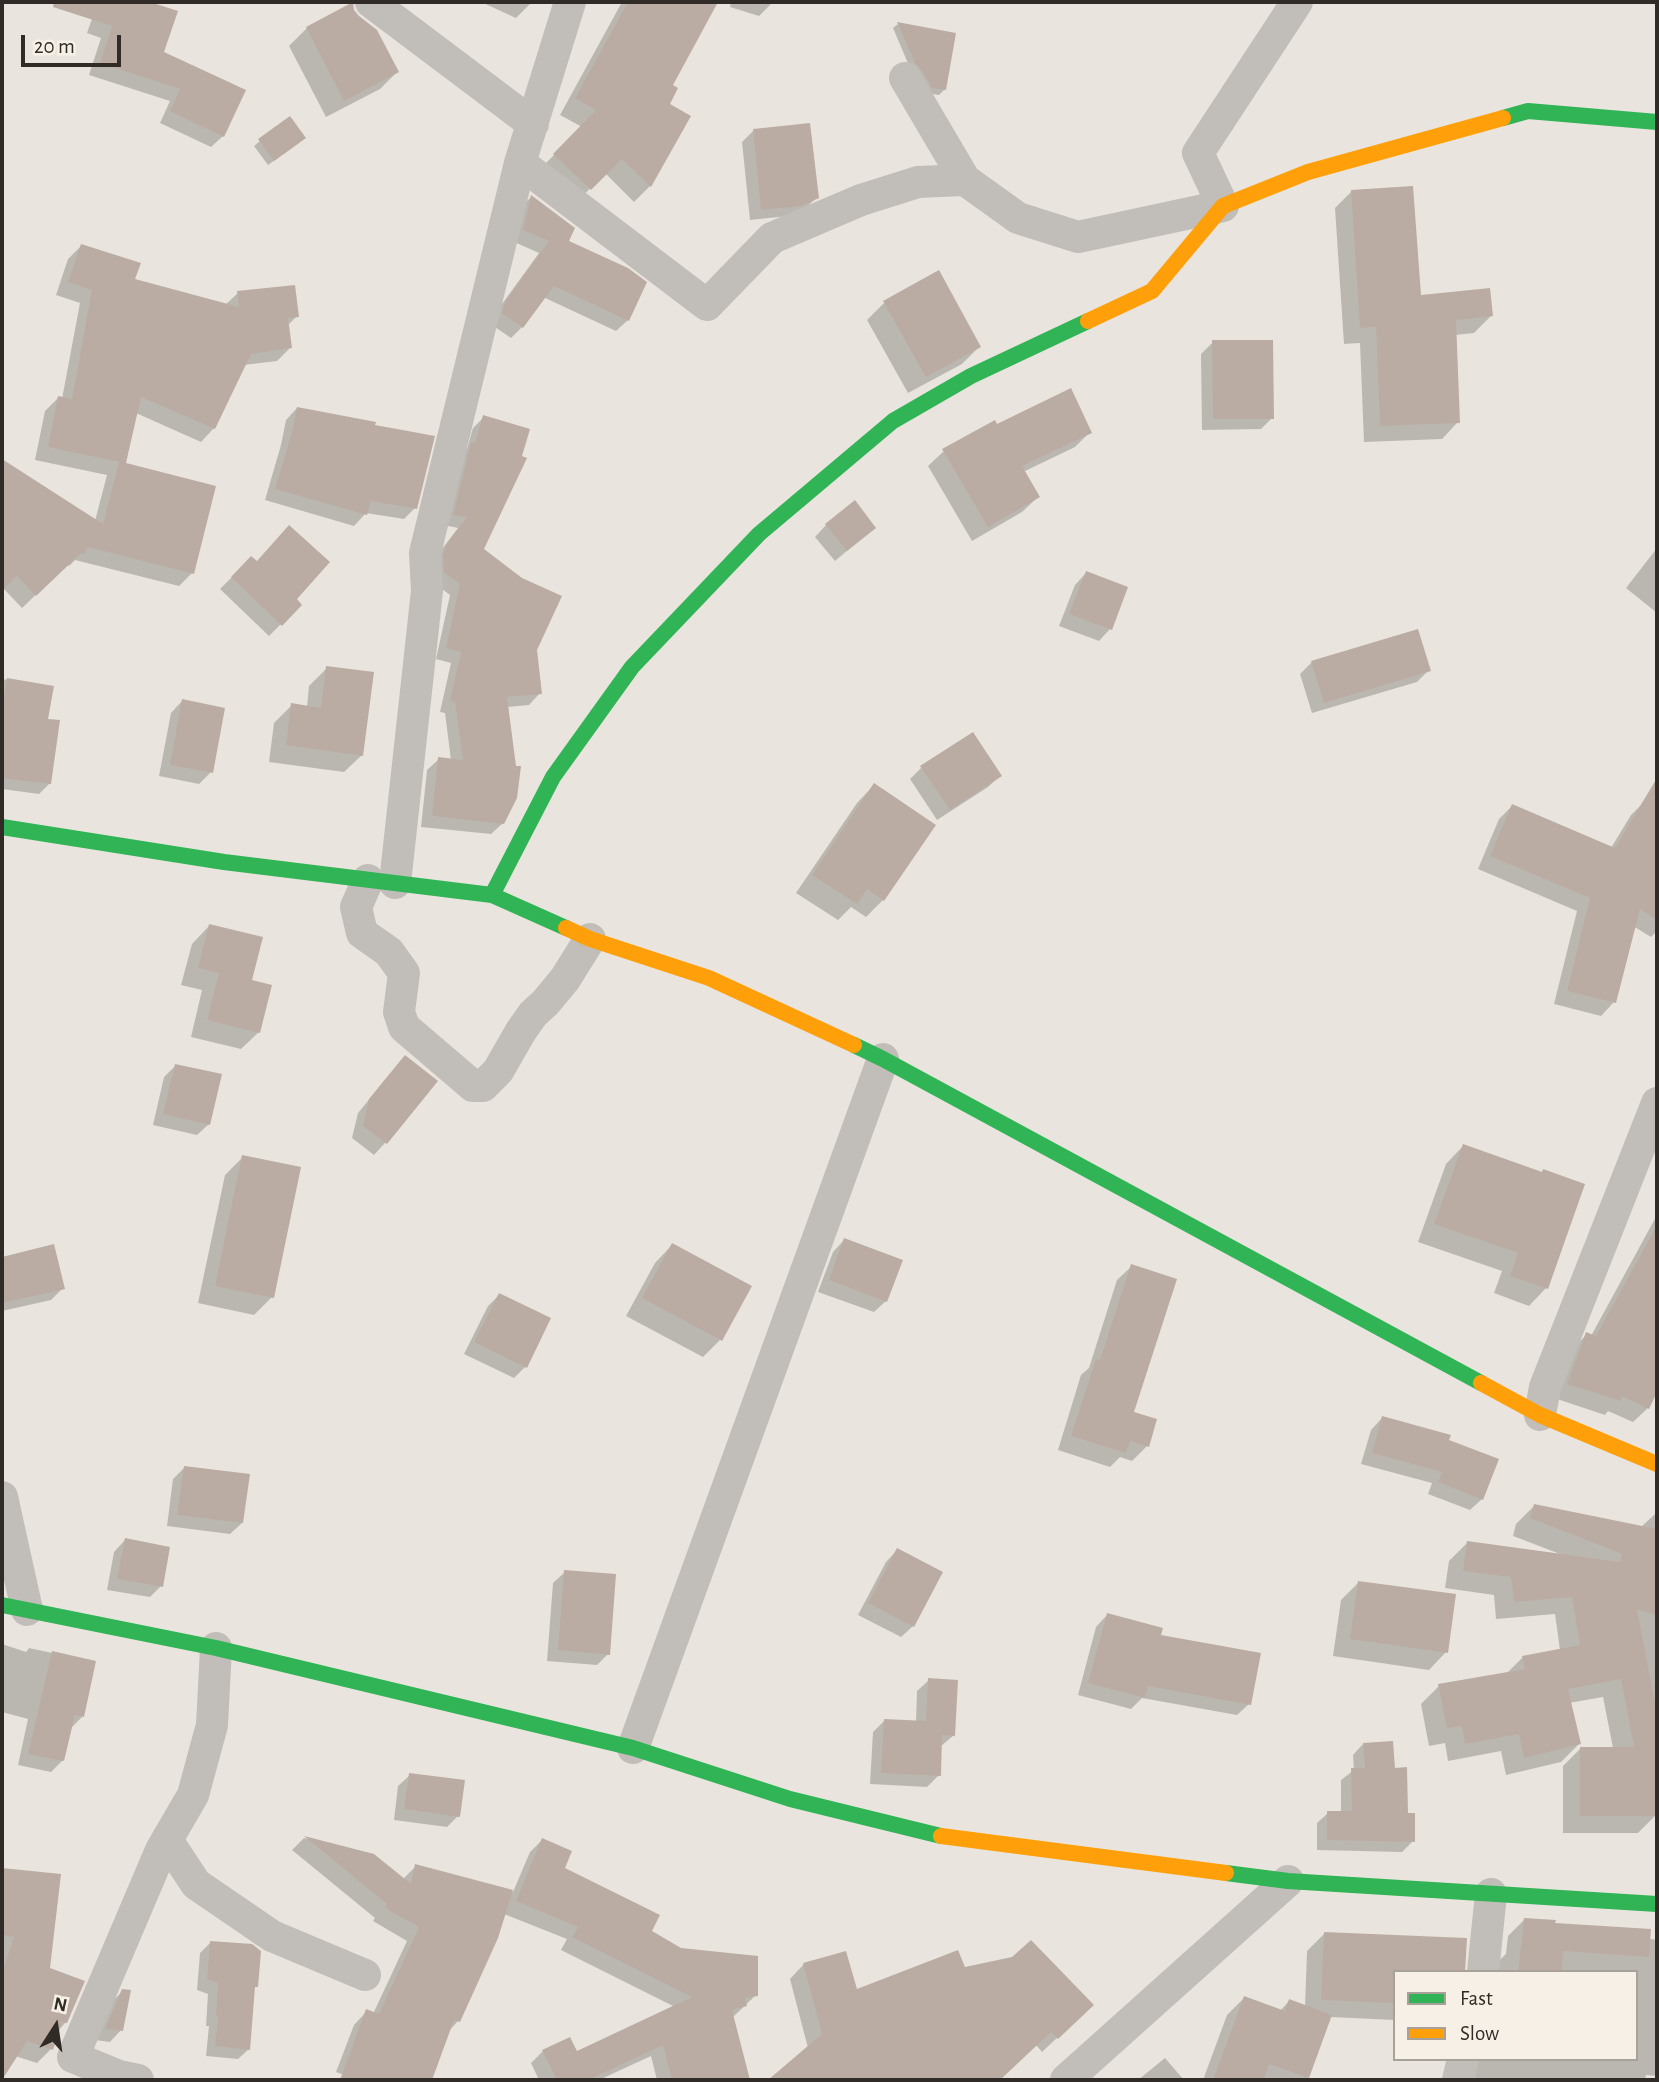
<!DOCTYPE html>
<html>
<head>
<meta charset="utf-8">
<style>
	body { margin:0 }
	#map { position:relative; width:1659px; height:2082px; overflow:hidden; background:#e9e5de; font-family:"Alegreya Sans",sans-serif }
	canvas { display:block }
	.frame { position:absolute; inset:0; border:4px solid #312b27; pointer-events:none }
	.legend { position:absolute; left:1393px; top:1970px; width:245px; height:91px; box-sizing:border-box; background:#f6f0e6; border:2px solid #a7a19a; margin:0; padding:9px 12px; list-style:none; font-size:21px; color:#312b27 }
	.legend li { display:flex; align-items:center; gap:14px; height:35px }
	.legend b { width:35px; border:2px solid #a7a19a }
	.north { position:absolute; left:21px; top:1991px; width:70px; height:70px; -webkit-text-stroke:5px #f6f0e6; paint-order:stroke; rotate:12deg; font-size:19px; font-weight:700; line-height:28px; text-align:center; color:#312b27 }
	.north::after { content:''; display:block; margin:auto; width:24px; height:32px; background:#312b27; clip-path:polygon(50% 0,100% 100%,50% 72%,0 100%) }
	.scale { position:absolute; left:21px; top:35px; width:100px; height:32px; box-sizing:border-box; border:4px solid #312b27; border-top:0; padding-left:9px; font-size:21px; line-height:24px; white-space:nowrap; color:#312b27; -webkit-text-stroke:5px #f6f0e6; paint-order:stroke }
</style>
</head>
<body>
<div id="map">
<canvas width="1659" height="2082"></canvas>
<div class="frame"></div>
<ul class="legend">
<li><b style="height:9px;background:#30b455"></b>Fast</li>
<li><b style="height:9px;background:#ff9f0a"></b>Slow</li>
</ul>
<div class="north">N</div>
<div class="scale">20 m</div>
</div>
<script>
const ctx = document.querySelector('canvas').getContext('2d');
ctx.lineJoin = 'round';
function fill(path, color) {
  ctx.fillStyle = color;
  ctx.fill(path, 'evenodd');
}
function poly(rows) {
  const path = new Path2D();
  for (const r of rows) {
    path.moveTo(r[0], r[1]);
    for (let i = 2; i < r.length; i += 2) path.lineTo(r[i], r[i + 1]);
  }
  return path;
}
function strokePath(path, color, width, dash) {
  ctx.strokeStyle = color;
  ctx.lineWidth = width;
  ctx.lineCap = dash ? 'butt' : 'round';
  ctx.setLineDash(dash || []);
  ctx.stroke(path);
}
fill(poly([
	[98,2,144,2,175,12,162,53,223,136,211,147,160,123,170,101,89,75,101,38,87,33],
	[481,2,532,2,516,18],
	[622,2,716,2,671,86,667,104,689,116,650,186,634,202,605,173,574,205,538,171,582,127,560,115],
	[731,2,773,2,759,16,730,7],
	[353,11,397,72,380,89,326,117,289,46,307,28],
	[898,24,954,34,944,90,939,95,927,93,910,68,893,28],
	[754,130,817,197,805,209,788,216,750,220,742,142],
	[260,141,299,143,268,165,254,146],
	[1352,191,1419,297,1491,316,1474,333,1455,335,1458,422,1442,439,1364,442,1360,343,1344,344,1335,208],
	[531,197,628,320,616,331,543,297,522,327,511,338,492,325,494,315,539,253,512,241,520,208],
	[81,246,133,280,225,305,238,293,297,316,287,326,290,348,277,361,243,365,214,428,201,442,136,413,124,464,192,573,179,586,75,560,69,566,67,565,22,608,3,588,2,589,2,461,95,521,107,475,35,460,45,411,58,398,62,399,80,303,56,295,68,259],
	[884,303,979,347,962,364,908,393,867,320],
	[1213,342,1272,418,1261,429,1202,430,1201,354],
	[297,408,415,508,404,519,366,513,354,526,265,500,281,445,286,420],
	[484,417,482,550,535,650,540,693,529,705,507,707,503,823,491,834,421,827,427,770,439,759,451,760,445,713,440,712,451,663,436,659,450,595,434,583,435,558,458,528,443,525,460,455,467,449,473,428],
	[997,427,1090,432,1075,447,1023,472,1038,497,1022,512,972,541,928,466,944,451],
	[826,525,874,528,835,561,815,537],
	[1657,548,1657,613,1626,588],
	[251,558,300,605,269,636,220,589],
	[1086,573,1110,629,1099,641,1059,626,1075,585],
	[1312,662,1429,670,1417,682,1312,713,1300,674],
	[327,668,362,755,344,772,269,762,274,723,292,705,307,707,309,686],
	[2,679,52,687,46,720,50,783,39,794,2,789],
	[182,701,211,772,199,784,159,776,171,713],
	[922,767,1000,776,988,787,937,820,910,779],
	[874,785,883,900,866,917,851,907,838,920,796,893,857,803],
	[1657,786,1657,931,1651,937,1633,926,1614,1002,1601,1016,1554,1004,1577,911,1478,869,1499,819,1512,806,1611,848,1631,815,1644,802,1646,803],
	[209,926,250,981,259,1032,241,1049,191,1037,202,990,181,985,192,944],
	[175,1066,209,1124,197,1135,153,1125,164,1077],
	[394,1069,435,1081,385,1143,374,1155,352,1138,358,1113],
	[1463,1146,1540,1174,1543,1171,1546,1288,1529,1306,1494,1293,1502,1271,1418,1242,1446,1164],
	[243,1157,272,1297,254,1315,198,1303,225,1175],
	[1657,1215,1657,1387,1648,1408,1633,1422,1608,1411,1605,1415,1554,1398,1572,1349,1587,1334,1591,1336],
	[844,1240,886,1301,874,1312,818,1292,833,1252],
	[672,1245,720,1340,703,1357,626,1316,655,1263],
	[52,1247,63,1288,51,1300,2,1311,2,1259],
	[1132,1266,1132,1413,1147,1446,1132,1461,1120,1457,1110,1467,1058,1450,1081,1375,1089,1368,1117,1280],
	[499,1295,525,1367,514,1378,464,1354,488,1306],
	[1382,1418,1447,1441,1482,1499,1470,1510,1428,1494,1432,1483,1361,1464,1371,1430],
	[185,1467,242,1523,230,1534,167,1526,173,1479],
	[1534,1506,1641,1527,1655,1514,1657,1514,1656,1815,1638,1833,1563,1833,1563,1766,1581,1748,1613,1748,1603,1697,1569,1703,1579,1744,1561,1762,1506,1775,1501,1751,1448,1761,1445,1743,1429,1746,1421,1704,1439,1686,1506,1674,1523,1657,1560,1650,1555,1614,1496,1619,1494,1595,1445,1588,1449,1561,1467,1543,1560,1554,1513,1536,1516,1524],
	[125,1540,161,1586,150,1597,107,1590,114,1552],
	[897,1550,913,1626,901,1637,858,1615,886,1562],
	[565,1572,608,1654,597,1665,547,1661,553,1583],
	[1359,1582,1446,1652,1429,1670,1333,1656,1341,1600],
	[1107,1615,1159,1636,1249,1704,1237,1715,1142,1698,1131,1709,1078,1695,1096,1627],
	[2,1644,26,1652,29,1648,94,1662,82,1717,70,1729,63,1760,51,1772,18,1765,28,1719,2,1712],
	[929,1680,954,1735,940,1747,939,1775,927,1787,870,1784,873,1732,884,1721,916,1722,917,1691],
	[1363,1744,1394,1769,1413,1841,1402,1852,1317,1850,1317,1823,1328,1813,1341,1813,1341,1780,1354,1770,1353,1755],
	[410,1775,458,1816,447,1827,394,1820,398,1786],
	[304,1838,373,1855,403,1879,416,1866,513,1892,530,1852,542,1840,563,1869,649,1931,756,1995,732,2018,748,2080,657,2080,651,2056,599,2080,539,2080,531,2063,543,2051,576,2053,675,2007,561,1950,567,1939,504,1914,458,2021,448,2032,430,2080,357,2080,336,2072,354,2025,367,2011,373,2014,407,1941,373,1921,375,1918,292,1850],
	[2,1869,59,1876,48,1970,66,2022,58,2031,51,2049,37,2063,15,2056,2,2077],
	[1525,1919,1657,1940,1657,2076,1646,2075,1645,2080,1465,2080,1464,2059,1636,2059,1636,1972,1487,1972,1506,1954,1508,1936],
	[1324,1934,1395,1972,1395,2020,1330,2017,1308,2077,1305,2080,1203,2080,1227,2015,1244,1998,1280,2011,1289,2001,1305,2007,1307,1951],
	[211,1942,256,1986,253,1989,249,2049,238,2059,206,2056,209,2026,206,2026,208,1994,197,1990,200,1953],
	[804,1964,855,1991,964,1969,1077,2019,1042,2052,1036,2045,998,2080,771,2080,808,2048,790,1979],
	[123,1991,121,2030,110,2042,95,2040,111,2002],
	[1165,2058,1184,2080,1138,2080]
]), '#0003');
fill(poly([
	[54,2,150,2,178,11,164,52,246,90,224,137,170,111,180,89,100,63,112,26,53,7],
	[353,2,354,10,359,16,377,30,399,72,344,101,306,27],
	[628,2,718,2,673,85,678,88,670,104,691,116,651,187,622,159,591,190,553,154,596,110,575,98],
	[897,22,956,33,946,90,932,88,921,69,915,63],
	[290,116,306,138,274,161,258,139],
	[810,123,819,198,801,206,761,210,753,129],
	[1413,186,1421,295,1490,288,1493,316,1456,320,1460,423,1380,426,1376,327,1360,328,1351,190],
	[531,195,575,228,569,241,628,268,647,282,629,321,554,286,523,328,502,313,505,302,549,241,523,230],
	[81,244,141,263,135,279,239,307,237,291,295,285,299,317,288,318,292,348,251,354,215,429,141,397,126,463,216,486,194,574,88,547,84,554,81,553,36,596,17,576,2,590,2,459,103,524,119,462,48,447,58,396,72,399,92,290,68,282],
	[939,270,981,347,926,377,883,301],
	[1212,340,1273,340,1274,419,1213,419],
	[1071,388,1092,433,1022,466,1040,497,988,527,942,449,995,420,997,424],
	[297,407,376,422,375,425,435,436,417,509,371,501,367,515,275,489,292,432],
	[483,415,530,429,522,456,527,458,484,549,522,578,562,596,537,650,542,694,507,697,516,766,521,766,517,798,504,824,432,816,438,757,463,760,455,702,450,701,461,652,446,648,460,584,444,572,443,555,446,545,467,517,453,515,471,442,475,443],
	[855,500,876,528,847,551,825,524],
	[289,525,330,562,297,599,302,605,282,626,231,577,251,556,257,561],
	[1086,571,1128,587,1112,630,1069,614],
	[1418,629,1431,671,1324,703,1311,661],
	[326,666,374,672,363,756,286,745,291,703,321,708],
	[7,678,54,686,48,719,60,720,51,784,2,778,2,713],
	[182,699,225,708,213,773,170,765],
	[973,732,1002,776,950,810,920,766],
	[1657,778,1657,920,1640,909,1616,1003,1567,991,1590,898,1490,856,1512,804,1615,848],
	[874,783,936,825,884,901,867,889,857,904,812,875],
	[209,924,263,937,252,980,272,985,260,1033,207,1020,219,973,198,968],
	[405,1055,438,1081,387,1144,363,1126,369,1099],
	[175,1064,222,1074,210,1125,163,1114],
	[1463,1144,1542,1172,1543,1169,1585,1184,1548,1289,1510,1276,1518,1253,1434,1224],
	[242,1155,301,1167,274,1298,215,1286],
	[1657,1225,1657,1392,1649,1409,1622,1396,1621,1401,1567,1384,1586,1332,1596,1336],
	[844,1238,903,1260,887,1302,829,1280],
	[672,1243,752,1286,722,1341,642,1298],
	[54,1244,65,1289,2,1303,2,1257],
	[1131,1264,1177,1279,1134,1412,1157,1419,1149,1447,1130,1441,1126,1453,1071,1436,1096,1359,1100,1360],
	[499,1293,551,1318,527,1368,474,1342],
	[1382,1416,1451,1435,1449,1440,1499,1459,1483,1500,1438,1482,1442,1472,1372,1453],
	[184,1466,250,1474,243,1523,177,1515],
	[1534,1504,1657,1529,1657,1616,1637,1609,1657,1715,1657,1816,1580,1816,1580,1747,1634,1747,1621,1679,1568,1689,1581,1744,1524,1758,1519,1734,1465,1744,1462,1726,1447,1728,1438,1684,1525,1669,1522,1656,1580,1645,1572,1597,1514,1602,1511,1577,1463,1571,1467,1541,1620,1562,1622,1554,1530,1518],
	[125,1538,170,1547,163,1587,117,1579],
	[897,1548,943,1572,914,1627,868,1603],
	[564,1570,616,1574,610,1655,558,1650],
	[1358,1581,1456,1594,1448,1653,1350,1639],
	[1107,1613,1163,1628,1161,1635,1261,1653,1251,1705,1148,1686,1145,1698,1088,1683],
	[52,1651,96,1661,84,1717,75,1715,64,1761,28,1754],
	[928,1678,958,1680,955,1736,942,1735,941,1776,881,1773,884,1719,926,1721],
	[1393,1741,1395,1768,1407,1767,1408,1813,1415,1813,1415,1842,1327,1840,1327,1811,1352,1811,1351,1768,1365,1768,1363,1743],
	[409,1773,465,1780,460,1817,404,1809],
	[304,1836,374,1854,411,1884,415,1864,513,1890,498,1938,460,2022,454,2020,432,2080,340,2080,366,2009,379,2014,419,1927,385,1908,387,1904],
	[542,1838,572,1851,565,1868,660,1915,652,1931,681,1948,758,1956,758,1996,745,1998,747,2006,732,2010,750,2080,672,2080,663,2045,588,2080,557,2080,542,2050,570,2037,577,2051,692,1997,572,1937,578,1927,516,1901],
	[2,1868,61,1874,50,1968,85,1981,67,2023,62,2022,53,2050,27,2041,2,2080,2,1974,14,1937,2,1935],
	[1524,1918,1556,1920,1555,1923,1651,1929,1649,1957,1563,1951,1562,1972,1518,1972],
	[1324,1932,1467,1938,1465,1972,1395,1972,1395,2003,1321,2000],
	[1031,1940,1094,2005,1058,2039,1051,2032,1000,2080,768,2080,822,2034,803,1963,846,1951,857,1989,958,1950,965,1967,1012,1957],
	[210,1941,252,1944,261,1951,258,1987,255,1987,250,2050,215,2046,218,2016,216,2016,218,1983,207,1979],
	[122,1989,131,1990,123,2031,105,2029],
	[1244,1996,1285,2011,1289,1999,1332,2015,1309,2078,1269,2064,1264,2080,1213,2080]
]), '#baaca2');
strokePath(poly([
	[371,2,533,124],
	[905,78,965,180,1018,218,1078,237,1223,206,1198,153,1297,2],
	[520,163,707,305,772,238,861,200,918,182,965,180],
	[368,880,356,907,362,933,389,952,404,973,399,1012,404,1027,473,1086,483,1086,498,1071,521,1031,533,1014,546,1002,565,979,590,939],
	[395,883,427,591,425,553,520,163,570,2],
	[1540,1415,1545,1387,1657,1103],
	[2,1497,27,1610],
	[633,1748,883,1059],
	[167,1840,196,1884,272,1936,365,1975],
	[1483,1972,1491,1894],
	[138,2080,119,2076,73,2057,161,1850,193,1795,212,1725,216,1648],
	[1066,2080,1288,1881],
	[1458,2080,1463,2059]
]), '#c1bdb8', 32);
strokePath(poly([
	[1503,118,1528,111,1657,122],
	[2,827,224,862,492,895,566,928],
	[492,895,553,777,632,667,759,534,893,421,971,376,1088,321],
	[854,1045,883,1059,1481,1383],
	[2,1605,216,1648,633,1748,790,1799,941,1836],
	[1226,1873,1288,1881,1657,1904]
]), '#30b455', 16);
strokePath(poly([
	[1088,321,1152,291,1223,206,1308,172,1503,118],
	[566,928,590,939,709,978,854,1045],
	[1481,1383,1540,1415,1657,1464],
	[941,1836,1226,1873]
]), '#ff9f0a', 16);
</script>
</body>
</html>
